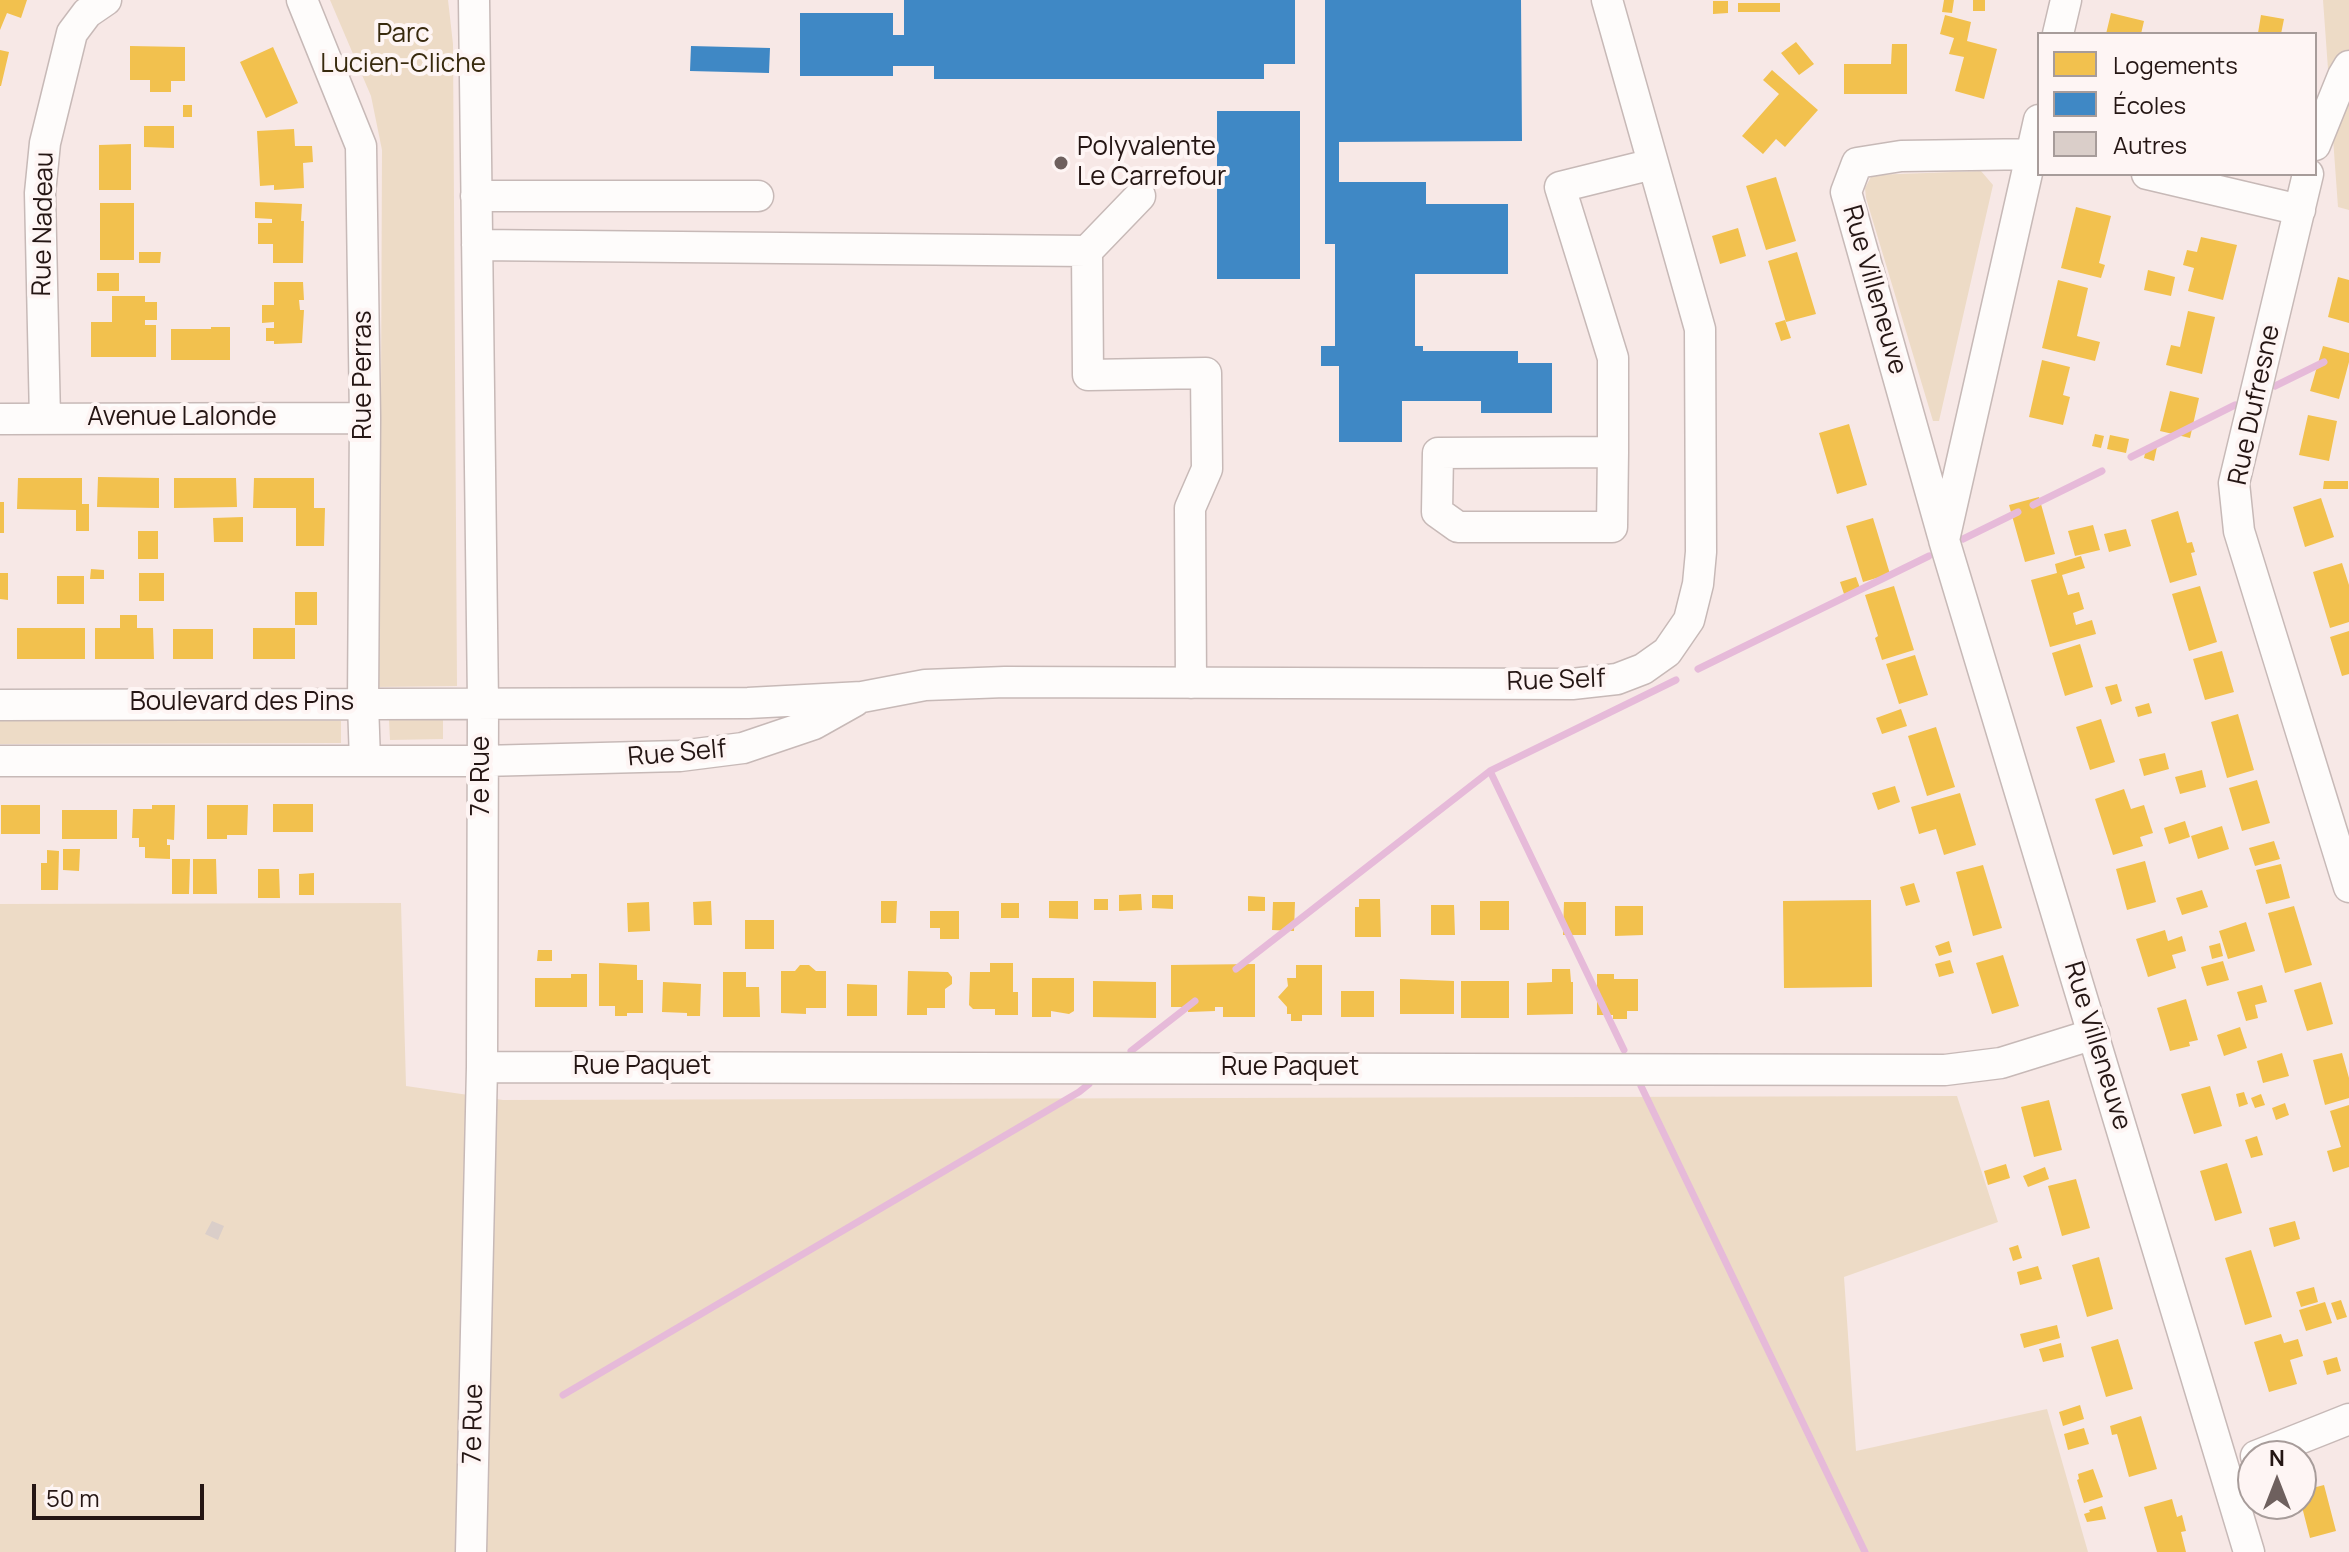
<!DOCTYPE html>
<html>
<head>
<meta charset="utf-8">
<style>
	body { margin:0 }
	#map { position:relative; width:2349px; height:1552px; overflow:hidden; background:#f7e8e6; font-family:Manrope,sans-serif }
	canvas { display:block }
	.legend { position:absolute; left:2037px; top:32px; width:280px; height:144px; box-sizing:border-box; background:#fef5f4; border:2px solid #a79c9a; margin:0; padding:10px 14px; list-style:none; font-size:24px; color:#251614 }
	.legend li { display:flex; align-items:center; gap:16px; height:40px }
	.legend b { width:40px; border:2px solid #a79c9a }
	.north { position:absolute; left:2237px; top:1440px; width:80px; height:80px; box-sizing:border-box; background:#fef5f4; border:2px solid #a79c9a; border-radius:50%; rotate:0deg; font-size:22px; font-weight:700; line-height:32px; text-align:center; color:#251614 }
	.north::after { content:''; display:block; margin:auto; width:28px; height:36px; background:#6e605e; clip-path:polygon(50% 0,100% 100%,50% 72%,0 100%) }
	.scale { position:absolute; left:32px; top:1484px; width:172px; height:36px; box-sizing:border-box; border:4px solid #251614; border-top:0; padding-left:10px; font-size:24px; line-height:28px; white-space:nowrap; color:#251614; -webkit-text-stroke:6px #fef5f4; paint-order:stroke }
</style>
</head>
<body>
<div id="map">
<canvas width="2349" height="1552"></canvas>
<ul class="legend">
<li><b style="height:22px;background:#f2c14e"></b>Logements</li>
<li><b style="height:22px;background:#3f88c5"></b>Écoles</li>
<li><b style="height:22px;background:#dacec9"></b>Autres</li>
</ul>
<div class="north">N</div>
<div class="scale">50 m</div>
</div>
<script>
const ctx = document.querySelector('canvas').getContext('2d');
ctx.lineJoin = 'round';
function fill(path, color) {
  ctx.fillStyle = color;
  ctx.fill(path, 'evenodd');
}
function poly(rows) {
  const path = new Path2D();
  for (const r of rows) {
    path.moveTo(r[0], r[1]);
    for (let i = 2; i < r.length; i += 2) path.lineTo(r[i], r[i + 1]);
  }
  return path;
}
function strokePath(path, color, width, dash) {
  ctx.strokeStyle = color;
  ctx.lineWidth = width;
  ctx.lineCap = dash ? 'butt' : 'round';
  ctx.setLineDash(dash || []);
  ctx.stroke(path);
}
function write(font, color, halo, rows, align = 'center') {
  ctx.font = font + ' Manrope,sans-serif';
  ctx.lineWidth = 8;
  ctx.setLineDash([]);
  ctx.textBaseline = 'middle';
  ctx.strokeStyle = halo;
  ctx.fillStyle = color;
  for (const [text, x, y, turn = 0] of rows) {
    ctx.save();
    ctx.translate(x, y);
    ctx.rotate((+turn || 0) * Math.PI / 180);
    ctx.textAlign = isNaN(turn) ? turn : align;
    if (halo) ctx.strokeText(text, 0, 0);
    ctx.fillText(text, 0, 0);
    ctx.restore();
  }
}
fill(poly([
	[330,0,448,0,453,44,457,686,374,687,381,399,382,150,371,96],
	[2323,0,2349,0,2349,210,2338,207],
	[1981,171,1993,185,1939,421,1933,421,1866,198,1865,188,1872,175],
	[443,719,443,739,390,740,389,720],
	[0,721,341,721,341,743,0,744],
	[401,903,406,1086,503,1100,1957,1096,1998,1222,1844,1277,1856,1451,2047,1409,2088,1552,0,1552,0,904]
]), '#eddbc6');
fill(poly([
	[0,0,27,0,21,18,7,13,0,30],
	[1944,0,1954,0,1952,13,1942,12],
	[1973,0,1985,0,1985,11,1973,11],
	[1713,1,1728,1,1728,13,1713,14],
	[1738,3,1780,3,1780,12,1738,12],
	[2111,13,2144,21,2141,34,2106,34],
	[1945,15,1971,22,1967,41,1997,49,1984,99,1955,91,1964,57,1949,54,1954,38,1940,34],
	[2261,15,2284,19,2281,34,2258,33],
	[1796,42,1814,64,1799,75,1781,53],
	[1892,44,1907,44,1907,94,1844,94,1844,64,1891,64],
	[130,46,185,47,185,81,171,81,171,92,150,92,150,80,130,80],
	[273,47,298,103,266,118,240,62],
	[0,50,9,52,1,86,0,86],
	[1772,70,1818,110,1785,147,1776,139,1763,154,1742,136,1779,94,1763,80],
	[183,105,192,105,192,117,183,117],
	[144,126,174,126,174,148,144,147],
	[294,129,295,146,312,146,313,162,303,163,304,188,274,190,274,185,260,186,257,131],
	[131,144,131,190,99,190,99,145],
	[1776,177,1796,241,1766,250,1746,186],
	[255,202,302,204,301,221,304,221,303,263,273,263,273,244,258,244,258,223,272,223,272,219,255,218],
	[100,203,134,203,134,260,100,260],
	[2076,207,2111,216,2099,263,2105,265,2101,278,2061,268],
	[1738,228,1746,256,1720,264,1712,236],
	[2201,237,2237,245,2223,300,2188,291,2194,268,2183,265,2187,250,2197,252],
	[139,252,161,252,160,263,139,263],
	[1797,252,1816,314,1786,322,1768,261],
	[2148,270,2175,277,2171,296,2144,290],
	[97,273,119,273,119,291,97,291],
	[2338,277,2349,280,2349,323,2328,317],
	[2058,280,2088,288,2077,336,2100,342,2095,361,2042,348],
	[274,282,303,282,304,300,299,300,300,310,304,310,302,343,274,344,274,341,266,341,266,328,274,328,274,322,262,323,262,305,274,305],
	[112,296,145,296,145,302,157,302,157,320,145,320,145,325,156,325,156,357,91,357,91,322,112,322],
	[2188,311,2215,317,2202,374,2166,365,2171,345,2180,347],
	[1785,320,1791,338,1781,341,1775,323],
	[211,327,230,327,230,360,171,360,171,329,211,329],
	[2323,346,2349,353,2349,362,2339,399,2310,391],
	[2042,360,2070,367,2063,395,2070,397,2063,425,2029,417],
	[2170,391,2199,398,2190,438,2160,431],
	[2308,415,2337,421,2329,461,2299,455],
	[1849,424,1867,485,1837,494,1819,433],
	[2095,434,2104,436,2101,448,2092,446],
	[2110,435,2129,439,2126,453,2107,449],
	[2147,445,2157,447,2154,461,2144,458],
	[98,477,159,478,159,508,97,507],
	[18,478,82,478,82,504,89,504,89,531,76,531,76,510,17,509],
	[174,478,236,478,237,507,174,508],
	[254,478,314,478,314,508,325,508,324,546,296,546,296,508,253,508],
	[2324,481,2348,481,2348,489,2323,489],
	[2039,497,2055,554,2025,562,2009,505],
	[2321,498,2334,537,2305,547,2293,507],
	[0,502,4,502,4,533,0,533],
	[2178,511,2187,543,2192,542,2195,552,2191,553,2197,575,2170,583,2151,520],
	[243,517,243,542,214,542,213,518],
	[1873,518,1890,574,1863,582,1846,526],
	[2093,525,2100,550,2075,556,2068,531],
	[2126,529,2131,546,2109,552,2104,534],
	[138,531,158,531,158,559,138,559],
	[2081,556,2085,568,2062,575,2068,595,2079,592,2084,609,2073,613,2076,625,2092,620,2096,634,2050,647,2031,580,2057,573,2055,564],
	[2342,563,2349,585,2349,622,2330,628,2313,572],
	[91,569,104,570,104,579,90,579],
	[0,573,8,573,8,600,0,599],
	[139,573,164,573,164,601,139,601],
	[57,576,84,576,84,604,57,604],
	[1856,577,1860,588,1844,594,1840,582],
	[1894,586,1914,650,1882,660,1875,638,1878,636,1865,595],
	[2200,586,2217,642,2189,651,2172,594],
	[295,592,317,592,317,625,295,625],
	[120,615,137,615,137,628,153,628,154,659,95,659,95,628,120,628],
	[17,628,85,628,85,659,17,659],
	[253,628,295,628,295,659,253,659],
	[173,629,213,629,213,659,173,659],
	[2349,631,2349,674,2342,676,2330,637],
	[2080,644,2093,687,2065,696,2052,653],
	[2222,651,2234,692,2205,700,2193,659],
	[1915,655,1928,695,1899,704,1886,664],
	[2117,684,2122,701,2111,705,2105,687],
	[2149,703,2152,713,2138,717,2135,707],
	[1901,709,1907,726,1882,734,1876,718],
	[2238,714,2254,770,2227,778,2211,722],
	[2101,719,2115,762,2090,770,2076,727],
	[1936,727,1955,787,1927,796,1908,736],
	[2165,753,2169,769,2144,776,2139,759],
	[2202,770,2206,787,2180,794,2175,777],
	[2257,780,2270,823,2242,831,2229,788],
	[1895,786,1900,802,1878,810,1872,793],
	[2124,789,2131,809,2144,805,2153,833,2140,837,2143,846,2113,855,2095,799],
	[1960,793,1976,845,1944,855,1936,829,1919,834,1911,807],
	[273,804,313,804,313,832,273,832],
	[1,805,40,805,40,834,1,834],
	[152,805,175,805,174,840,167,839,167,845,170,845,170,859,145,858,145,847,139,847,139,838,132,838,133,809,152,809],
	[207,805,248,805,247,835,227,835,227,839,207,839],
	[62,810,117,810,117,839,62,839],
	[2185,821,2190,837,2169,844,2164,828],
	[2222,826,2229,849,2198,859,2191,836],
	[2274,841,2280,859,2255,866,2249,848],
	[63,849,80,849,79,871,63,870],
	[47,850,59,851,58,890,41,890,41,863,47,863],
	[172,859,190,859,189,894,172,894],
	[193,859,216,859,217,894,193,894],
	[2145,861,2156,902,2127,910,2116,869],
	[2281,864,2290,898,2266,904,2256,870],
	[1983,865,2002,928,1973,936,1956,872],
	[258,869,279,869,280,898,258,898],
	[314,873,314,895,299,895,299,874],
	[1914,883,1920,902,1906,906,1900,887],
	[2202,890,2208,907,2182,915,2176,898],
	[1141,894,1142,910,1119,911,1119,895],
	[1152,895,1173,895,1173,909,1152,908],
	[1248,896,1265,897,1265,911,1248,911],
	[1094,899,1108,899,1108,910,1094,910],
	[1359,899,1380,899,1381,937,1355,937,1355,907,1359,907],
	[1871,900,1872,987,1784,988,1783,901],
	[711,901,712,925,694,925,693,902],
	[881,901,897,901,896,923,881,923],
	[1049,901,1078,901,1078,919,1049,918],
	[1480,901,1509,901,1509,930,1480,930],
	[649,902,650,931,628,932,627,903],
	[1273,902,1295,902,1294,931,1272,930],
	[1564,902,1586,902,1586,935,1563,935],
	[1001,903,1019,903,1019,918,1001,918],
	[1431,905,1454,905,1455,935,1431,935],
	[1615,906,1643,906,1643,935,1615,936],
	[2294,906,2312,965,2285,973,2268,913],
	[930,911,959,911,959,939,940,939,940,928,930,928],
	[745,920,774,920,774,949,745,949],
	[2246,922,2255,951,2228,959,2219,931],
	[2165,930,2168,941,2182,936,2186,951,2172,955,2176,968,2148,977,2136,939],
	[1949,941,1952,952,1939,956,1935,946],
	[2220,943,2223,956,2212,959,2209,946],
	[538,950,552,950,552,961,537,961],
	[2003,955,2019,1006,1992,1014,1976,963],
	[1950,960,1954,973,1939,977,1935,964],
	[2223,961,2229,980,2207,986,2201,967],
	[599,963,637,965,637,980,643,980,643,1013,627,1013,627,1016,615,1016,615,1006,599,1006],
	[990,963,1013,963,1013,992,1018,992,1018,1015,995,1015,995,1009,973,1009,969,1005,970,972,990,972],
	[1255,964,1255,1017,1223,1017,1223,1007,1215,1007,1215,1011,1188,1012,1188,1007,1171,1007,1171,965],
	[800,965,809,965,816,971,826,971,826,1008,806,1008,806,1014,781,1013,781,971,795,971],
	[1296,965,1322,965,1322,1015,1302,1015,1302,1021,1291,1021,1291,1014,1287,1014,1287,1007,1278,997,1288,986,1287,978,1296,978],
	[1552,969,1570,969,1571,982,1573,982,1573,1014,1527,1015,1527,983,1552,982],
	[908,971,948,972,952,977,952,984,945,989,945,1008,927,1008,927,1015,907,1015],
	[723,972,746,972,746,987,759,987,760,1017,723,1017],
	[571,974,587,974,587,1007,535,1007,535,978,571,978],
	[1597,974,1614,974,1614,979,1638,979,1638,1011,1627,1011,1627,1019,1613,1019,1613,1015,1597,1015],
	[1032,978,1074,978,1074,1011,1069,1014,1051,1011,1051,1017,1032,1017],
	[1400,979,1454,981,1454,1014,1400,1014],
	[1093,981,1156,982,1156,1018,1093,1017],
	[1461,981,1509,981,1509,1018,1461,1018],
	[663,982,701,984,700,1016,687,1016,687,1013,662,1012],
	[2321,982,2333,1024,2307,1031,2294,990],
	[847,984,877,985,877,1016,847,1016],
	[2262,985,2267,1002,2255,1005,2258,1018,2246,1021,2237,992],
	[1341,991,1374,991,1374,1017,1341,1017],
	[2186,999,2198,1040,2189,1042,2190,1046,2170,1051,2157,1008],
	[2240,1027,2247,1048,2224,1056,2217,1035],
	[2282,1053,2289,1076,2263,1083,2257,1061],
	[2342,1053,2349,1078,2349,1098,2325,1105,2313,1060],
	[2210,1086,2222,1126,2194,1134,2181,1094],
	[2244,1092,2248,1104,2239,1107,2236,1094],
	[2261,1094,2265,1105,2255,1108,2251,1098],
	[2049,1100,2062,1150,2034,1157,2021,1107],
	[2285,1103,2289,1115,2276,1120,2272,1108],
	[2349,1105,2349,1167,2333,1172,2327,1151,2341,1147,2330,1111],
	[2257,1136,2263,1155,2251,1158,2245,1140],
	[2227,1163,2242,1213,2215,1221,2200,1171],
	[2006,1164,2010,1178,1988,1185,1984,1171],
	[2045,1167,2049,1179,2028,1187,2023,1176],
	[2076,1179,2090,1228,2062,1236,2048,1186],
	[2295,1221,2300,1239,2274,1247,2269,1228],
	[2018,1245,2022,1258,2013,1261,2009,1248],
	[2251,1250,2272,1317,2245,1325,2225,1258],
	[2099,1257,2113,1309,2087,1317,2072,1265],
	[2038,1266,2042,1279,2020,1285,2017,1272],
	[2314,1287,2318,1302,2301,1307,2296,1292],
	[2341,1300,2347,1317,2337,1320,2331,1303],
	[2325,1302,2332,1323,2306,1331,2299,1310],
	[2057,1325,2060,1338,2024,1348,2020,1334],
	[2281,1334,2284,1343,2298,1339,2303,1356,2290,1360,2297,1384,2269,1392,2254,1342],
	[2118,1339,2133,1389,2106,1397,2091,1347],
	[2061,1343,2064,1357,2043,1362,2039,1349],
	[2337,1357,2341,1371,2327,1375,2323,1361],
	[2080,1405,2084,1419,2063,1426,2059,1412],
	[2141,1416,2157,1469,2129,1477,2117,1434,2112,1435,2110,1426],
	[2084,1428,2089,1444,2068,1450,2064,1434],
	[2093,1469,2103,1497,2084,1503,2077,1480,2079,1479,2078,1474],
	[2324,1485,2336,1531,2310,1538,2301,1503,2301,1491],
	[2172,1499,2177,1517,2182,1515,2186,1531,2181,1532,2186,1552,2157,1552,2144,1507],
	[2102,1506,2106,1519,2087,1522,2084,1514,2090,1512,2089,1510]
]), '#f2c14e');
fill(poly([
	[904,0,1295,0,1295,64,1264,64,1264,79,934,79,934,66,893,66,893,76,800,76,800,13,893,13,893,35,904,35],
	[1325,0,1521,0,1522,141,1339,142,1339,182,1426,182,1426,204,1508,204,1508,274,1415,274,1415,346,1423,346,1423,351,1518,351,1518,363,1552,363,1552,413,1481,413,1481,401,1402,401,1402,442,1339,442,1339,366,1321,366,1321,346,1335,346,1335,244,1325,244],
	[691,46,770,48,769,73,690,71],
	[1217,111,1300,111,1300,279,1217,279]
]), '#3f88c5');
strokePath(poly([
	[2275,386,2324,362],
	[2131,457,2235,405],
	[2033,505,2102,471],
	[1963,539,2018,512],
	[1698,669,1929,556],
	[1490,771,1624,1050],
	[1236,969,1490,771,1676,680],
	[1131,1051,1195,1001],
	[1641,1086,1865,1552],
	[563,1395,1079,1092,1089,1084]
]), '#e6bad9', 7);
fill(poly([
	[212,1221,224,1226,218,1240,205,1234]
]), '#dacec9');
const minor = poly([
	[302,0,361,146,365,418,363,703,365,761],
	[2058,34,2066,0],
	[2039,120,1944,540,2249,1552],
	[2315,145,2343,76,2349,66],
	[2147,174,2300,210],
	[2308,174,2234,483,2239,531,2349,887],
	[476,196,758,196],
	[477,245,1087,251,1140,196],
	[1087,251,1088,375,1206,373,1207,469,1190,508,1191,683],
	[0,419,365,418],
	[45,419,40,193,45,143,72,33,87,13,106,0],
	[1613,452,1438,453,1437,512,1458,527,1612,527,1613,452,1613,358,1560,187,1653,164],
	[1943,536,1846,192,1857,163,1901,156,2039,154],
	[0,705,748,703,862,697,925,685,1005,682,1572,684,1617,679,1643,669,1667,652,1689,620,1698,584,1701,552,1700,329,1607,0],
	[0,761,482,761,680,756,743,748,814,724,855,701],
	[482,1067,1945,1070,2001,1063,2094,1034],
	[2256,1456,2349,1419],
	[471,1552,482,1067,483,702,474,0]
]);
strokePath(minor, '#c7b9b7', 33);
strokePath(minor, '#fefcfb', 30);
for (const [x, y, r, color] of [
	[1061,163,8,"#6e605e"]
]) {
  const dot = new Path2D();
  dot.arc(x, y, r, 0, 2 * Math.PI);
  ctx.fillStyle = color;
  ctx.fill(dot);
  strokePath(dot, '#fef5f4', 3);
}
write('26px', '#382a0e', '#fef5f4', [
	["Parc",403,35],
	["Lucien-Cliche",403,65]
]);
write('26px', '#251614', '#fef5f4', [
	["Polyvalente",1077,148],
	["Le Carrefour",1077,178]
], 'left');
write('26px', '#251614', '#fef5f4', [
	["Rue Nadeau",44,224,-89],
	["Rue Villeneuve",1874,290,74],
	["Rue Perras",364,375,-90],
	["Rue Dufresne",2255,405,-78],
	["Avenue Lalonde",182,418],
	["Rue Self",1556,681,-2],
	["Boulevard des Pins",242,703],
	["Rue Self",677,754,-5],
	["7e Rue",482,776,-90],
	["Rue Villeneuve",2097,1046,73],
	["Rue Paquet",642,1067],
	["Rue Paquet",1290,1068],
	["7e Rue",474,1424,-89]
]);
</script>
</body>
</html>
